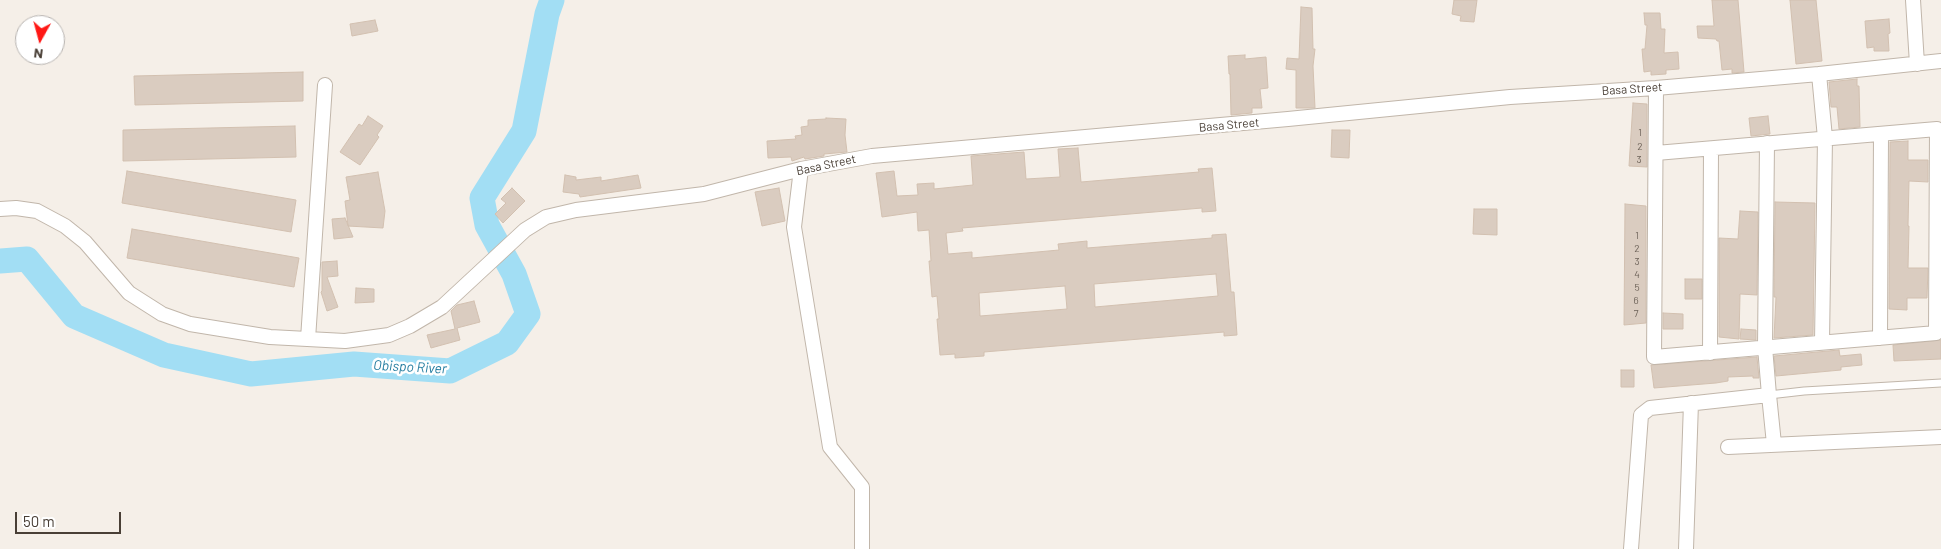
<!DOCTYPE html>
<html>
<head>
<meta charset="utf-8">
<style>
	body { margin:0 }
	#map { position:relative; width:1941px; height:549px; overflow:hidden; background:#f5efe8; font-family:Barlow,sans-serif }
	canvas { display:block }
	.north { position:absolute; left:15px; top:15px; width:50px; height:50px; box-sizing:border-box; background:#fff; border:1px solid #b6b2af; border-radius:50%; rotate:187deg; font-size:14px; font-weight:700; line-height:20px; text-align:center; color:#493f36 }
	.north::after { content:''; display:block; margin:auto; width:18px; height:22px; background:#ff1815; clip-path:polygon(50% 0,100% 100%,50% 72%,0 100%) }
	.scale { position:absolute; left:15px; top:512px; width:106px; height:22px; box-sizing:border-box; border:2px solid #493f36; border-top:0; padding-left:6px; font-size:15px; line-height:18px; white-space:nowrap; color:#493f36; -webkit-text-stroke:4px #fff; paint-order:stroke }
</style>
</head>
<body>
<div id="map">
<canvas width="1941" height="549"></canvas>
<div class="north">N</div>
<div class="scale">50 m</div>
</div>
<script>
const ctx = document.querySelector('canvas').getContext('2d');
ctx.lineJoin = 'round';
function poly(rows) {
  const path = new Path2D();
  for (const r of rows) {
    path.moveTo(r[0], r[1]);
    for (let i = 2; i < r.length; i += 2) path.lineTo(r[i], r[i + 1]);
  }
  return path;
}
function strokePath(path, color, width, dash) {
  ctx.strokeStyle = color;
  ctx.lineWidth = width;
  ctx.lineCap = dash ? 'butt' : 'round';
  ctx.setLineDash(dash || []);
  ctx.stroke(path);
}
function fill(path, color) {
  ctx.fillStyle = color;
  ctx.fill(path, 'evenodd');
}
function write(font, color, halo, rows, align = 'center') {
  ctx.font = font + ' Barlow,sans-serif';
  ctx.lineWidth = 5;
  ctx.setLineDash([]);
  ctx.textBaseline = 'middle';
  ctx.strokeStyle = halo;
  ctx.fillStyle = color;
  for (const [text, x, y, turn = 0] of rows) {
    ctx.save();
    ctx.translate(x, y);
    ctx.rotate((+turn || 0) * Math.PI / 180);
    ctx.textAlign = isNaN(turn) ? turn : align;
    if (halo) ctx.strokeText(text, 0, 0);
    ctx.fillText(text, 0, 0);
    ctx.restore();
  }
}
strokePath(poly([
	[0,261,27,259,74,316,164,355,251,374,354,364,450,371,507,343,528,314,514,274,487,225,482,198,524,131,547,14,552,0]
]), '#a2def4', 25);
const building = poly([
	[1454,0,1477,0,1474,22,1460,21,1461,16,1452,14,1454,0],
	[1712,0,1738,0,1744,72,1732,73,1732,69,1722,70,1719,41,1717,41,1716,39,1698,38,1697,26,1714,26,1712,0],
	[1790,0,1816,0,1822,61,1796,64,1790,0],
	[1301,7,1312,8,1313,49,1315,49,1313,66,1315,108,1296,108,1296,70,1286,69,1287,58,1299,59,1301,7],
	[1644,13,1660,13,1661,29,1665,29,1664,53,1678,52,1679,69,1666,70,1666,74,1651,75,1651,71,1644,72,1642,49,1645,49,1647,25,1645,25,1644,13],
	[1889,19,1890,33,1888,34,1889,51,1874,51,1874,47,1867,48,1865,21,1889,19],
	[375,20,378,31,352,36,350,24,375,20],
	[1245,55,1245,59,1266,57,1268,88,1260,89,1262,108,1252,108,1252,113,1231,115,1230,74,1229,74,1228,56,1245,55],
	[303,72,303,101,135,105,134,76,303,72],
	[1857,79,1857,86,1859,86,1860,127,1839,129,1837,107,1831,107,1829,82,1857,79],
	[1633,103,1647,104,1647,167,1629,166,1633,103],
	[368,116,383,126,377,135,379,137,360,165,340,152,359,124,362,126,368,116],
	[1768,116,1770,134,1751,136,1749,118,1768,116],
	[826,118,846,119,845,135,847,152,824,154,824,156,805,159,804,157,792,161,791,157,768,158,767,141,796,139,795,136,802,135,801,127,808,126,808,120,826,119,826,118],
	[295,126,296,157,123,161,123,130,295,126],
	[1332,130,1350,130,1349,158,1331,157,1332,130],
	[1908,141,1908,160,1928,160,1928,182,1909,181,1908,226,1909,226,1908,268,1928,268,1927,298,1907,298,1907,310,1889,309,1890,142,1908,141],
	[1078,148,1081,182,1199,172,1198,169,1212,168,1216,211,1202,212,1202,208,962,228,963,231,946,233,948,254,972,252,972,258,1059,250,1058,244,1087,241,1087,248,1212,238,1212,235,1226,234,1231,292,1234,292,1237,335,1224,336,1224,332,984,352,984,356,955,358,955,354,940,355,937,319,939,319,937,296,932,297,929,261,931,261,929,230,918,231,917,212,882,217,876,173,894,171,897,196,918,195,917,184,934,183,934,189,973,185,971,156,1024,152,1026,179,1060,177,1058,149,1078,148],
	[1216,274,1218,296,1095,307,1094,284,1216,274],
	[1065,286,1067,309,980,316,979,293,1065,286],
	[127,171,296,200,291,232,122,203,127,171],
	[378,172,385,211,383,228,348,226,345,201,350,200,346,177,378,172],
	[565,175,576,177,576,180,601,177,601,181,638,175,641,188,580,197,579,194,563,192,565,175],
	[512,188,525,201,503,223,495,214,506,203,501,199,512,188],
	[779,188,785,221,762,226,755,192,779,188],
	[1775,202,1815,203,1813,335,1774,338,1776,297,1774,297,1775,202],
	[1625,204,1646,206,1646,323,1624,325,1625,204],
	[1474,209,1497,209,1497,235,1473,234,1474,209],
	[1740,211,1758,212,1757,295,1740,294,1739,339,1719,337,1719,238,1738,239,1740,211],
	[345,218,353,237,334,239,332,219,345,218],
	[132,229,299,258,294,287,127,258,132,229],
	[337,261,338,276,327,277,338,307,327,311,321,292,322,291,322,262,337,261],
	[1685,279,1702,279,1702,299,1685,299,1685,279],
	[356,288,374,289,374,302,355,303,356,288],
	[474,301,480,322,457,328,460,340,431,348,427,335,455,329,451,311,457,305,474,301],
	[1663,313,1683,314,1683,329,1663,329,1663,313],
	[1741,329,1756,330,1756,340,1740,339,1741,329],
	[1941,340,1941,359,1894,361,1893,345,1941,340],
	[1839,350,1840,356,1861,354,1862,365,1841,367,1841,370,1776,376,1774,356,1839,350],
	[1757,357,1759,378,1753,378,1753,376,1728,377,1728,381,1716,383,1654,388,1651,365,1757,357],
	[1621,370,1634,370,1634,387,1621,387,1621,370]
]);
fill(building, '#daccc0');
strokePath(building, '#d2c0b0', 1);
const service = poly([
	[1769,395,1804,391,1941,383]
]);
const minor = poly([
	[1913,0,1917,64],
	[1819,74,1825,138,1822,342],
	[1656,88,1654,357,1936,333,1937,129,1656,153],
	[801,169,794,227,830,447,862,487,862,549],
	[0,209,16,208,37,211,65,226,85,242,129,293,162,314,190,324,270,337,345,341,389,335,410,326,442,307,525,230,546,217,576,210,704,194,801,169,872,156,1288,119,1510,97,1656,88,1819,74,1941,61],
	[1880,338,1881,134],
	[308,339,325,85],
	[1710,353,1711,149],
	[1769,395,1774,444],
	[1728,447,1941,437],
	[1631,549,1641,415,1650,408,1769,395,1765,347,1767,143],
	[1686,549,1691,403]
]);
strokePath(service, '#c1b6aa', 9);
strokePath(minor, '#c1b6aa', 16);
strokePath(service, '#fff', 7);
strokePath(minor, '#fff', 14);
write('10px', '#6d6258', null, [
	["1",1640,133],
	["2",1640,147],
	["3",1639,160],
	["1",1637,236],
	["2",1637,249],
	["3",1637,262],
	["4",1637,275],
	["5",1637,288],
	["6",1636,301],
	["7",1636,314]
]);
write('12px', '#493f36', '#fff', [
	["Basa Street",1632,89,-4],
	["Basa Street",1229,125,-5],
	["Basa Street",826,165,-12]
]);
write('italic 14px', '#267ea1', '#fff', [
	["Obispo River",410,367,3]
]);
</script>
</body>
</html>
